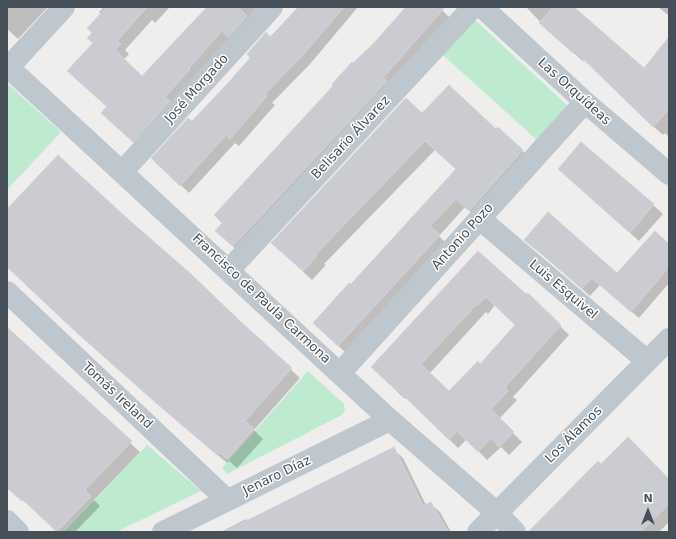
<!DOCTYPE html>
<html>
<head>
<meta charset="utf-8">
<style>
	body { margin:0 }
	#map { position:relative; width:676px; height:539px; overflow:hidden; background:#f0eded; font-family:"DejaVu Sans",sans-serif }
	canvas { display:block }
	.frame { position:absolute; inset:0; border:8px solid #475059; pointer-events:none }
	.north { position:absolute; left:628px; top:491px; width:40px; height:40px; -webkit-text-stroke:3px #fff; paint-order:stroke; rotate:0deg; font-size:11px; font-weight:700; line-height:16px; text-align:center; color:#475059 }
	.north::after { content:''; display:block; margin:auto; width:14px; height:18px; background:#475059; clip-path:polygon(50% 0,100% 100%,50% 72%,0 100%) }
</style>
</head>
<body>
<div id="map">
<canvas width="676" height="539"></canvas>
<div class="frame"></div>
<div class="north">N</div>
</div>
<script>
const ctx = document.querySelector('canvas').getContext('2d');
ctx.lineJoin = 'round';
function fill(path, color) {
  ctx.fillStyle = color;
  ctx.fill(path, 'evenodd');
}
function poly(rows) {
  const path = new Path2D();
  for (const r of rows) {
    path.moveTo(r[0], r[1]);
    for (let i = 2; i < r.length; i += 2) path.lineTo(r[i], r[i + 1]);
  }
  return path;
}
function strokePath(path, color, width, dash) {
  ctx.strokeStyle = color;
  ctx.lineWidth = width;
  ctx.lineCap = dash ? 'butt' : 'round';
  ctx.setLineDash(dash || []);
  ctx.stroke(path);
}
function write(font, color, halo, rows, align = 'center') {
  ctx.font = font + ' "DejaVu Sans",sans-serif';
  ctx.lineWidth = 3;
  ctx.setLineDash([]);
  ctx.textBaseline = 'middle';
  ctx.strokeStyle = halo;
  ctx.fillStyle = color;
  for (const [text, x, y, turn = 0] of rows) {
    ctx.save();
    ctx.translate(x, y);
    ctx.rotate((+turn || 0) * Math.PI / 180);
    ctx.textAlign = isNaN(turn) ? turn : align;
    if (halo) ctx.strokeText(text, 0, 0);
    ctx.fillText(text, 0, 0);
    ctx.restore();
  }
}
fill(poly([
	[475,20,569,107,538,141,443,55],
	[9,85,61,132,7,190,7,87],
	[308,371,344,404,345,410,342,415,227,474,222,468],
	[147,445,201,491,116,532,64,532]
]), '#beebd0');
fill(poly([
	[7,7,48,7,18,39,7,29],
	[104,7,170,7,155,23,152,20,125,50,129,54,123,60,142,77,207,7,262,7,142,150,111,122,107,107,77,80,94,43,93,33,101,15,99,12],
	[298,7,358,7,310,64,272,103,275,105,239,146,235,143,189,193,153,158,192,123],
	[406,7,439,7,451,19,242,254,225,240,373,45],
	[526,7,573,7,644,69,669,39,669,137,665,133,663,135,644,118,585,60,583,61,550,32],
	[658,7,669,7,669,16],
	[422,115,496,130,498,128,532,160,479,219,465,207,439,236,448,245,347,354,323,332,351,286,457,170,435,150,324,264,326,265,312,280,282,252],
	[559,169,653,205,663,214,639,241],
	[7,211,239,322,300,378,254,430,263,439,237,468,229,461,227,463,166,411,7,267],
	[525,240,618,275,669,246,669,283,639,318,600,285,590,296],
	[478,252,526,295,528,294,569,335,513,397,517,400,499,419,522,442,509,455,501,447,487,460,467,439,458,448,407,397,405,399,381,376],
	[495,305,516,325,480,365,449,392,430,373,486,312,488,314],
	[7,329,140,452,94,500,100,506,75,532,58,532,7,484],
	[393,449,403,458,426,505,430,503,440,512,451,532,221,532,246,519,247,521],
	[601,466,669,480,669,522,659,532,539,532]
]), '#0003');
const building = poly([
	[107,7,147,7,117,41,121,44,115,50,142,76,207,7,238,7,247,16,228,37,222,31,189,68,190,69,165,97,170,101,133,142,101,113,107,106,67,71,93,43,87,38,92,33,87,28,107,7],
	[299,7,344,7,302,56,265,94,267,96,230,139,226,135,180,186,151,158,188,118,192,121,228,83,250,58,247,54,266,32,270,37,299,7],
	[406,7,445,7,383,78,387,81,233,246,215,231,222,223,214,215,333,86,332,84,352,62,353,63,373,44,406,7],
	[553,7,574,7,644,68,669,37,669,109,653,127,575,51,573,53,539,23,553,7],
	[449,85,496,129,498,127,523,150,469,211,456,199,430,226,440,235,338,346,313,323,349,283,351,284,456,169,425,141,316,254,317,256,303,271,271,243,406,98,422,113,449,85],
	[581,142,654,204,630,233,558,169,581,142],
	[58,155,128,219,191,274,240,321,292,368,245,421,254,429,227,459,219,452,217,455,155,402,76,332,7,267,7,209,58,155],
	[548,212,617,273,655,231,669,244,669,267,631,312,592,278,582,289,540,251,539,252,524,240,548,212],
	[478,251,526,294,528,293,561,325,505,387,508,391,491,409,514,432,499,447,491,438,478,452,457,431,449,440,397,389,396,390,371,367,478,251],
	[486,297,515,325,480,364,478,361,449,391,421,364,477,304,478,305,486,297],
	[7,327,132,441,85,490,91,496,57,532,23,500,22,501,7,488,7,327],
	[628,437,669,479,669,504,641,532,528,532,598,461,601,464,628,437],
	[394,447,423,506,431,502,448,532,224,532,394,447]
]);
fill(building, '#caccd2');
strokePath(building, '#d2d3d8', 1);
strokePath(poly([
	[482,7,585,102,669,174],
	[7,66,390,420,497,513,515,532],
	[7,69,64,7],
	[122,172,272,7],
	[480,219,647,361],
	[229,270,473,7],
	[7,292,227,500],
	[341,372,585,102],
	[7,521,18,532],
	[163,532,390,420],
	[478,532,669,339]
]), '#bfc7ce', 22);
write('13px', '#475059', '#fff', [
	["José Morgado",197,89,-48],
	["Las Orquídeas",574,92,42],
	["Belisario Álvarez",351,138,-47],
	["Antonio Pozo",463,237,-48],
	["Luis Esquivel",563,290,40],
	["Francisco de Paula Carmona",261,299,43],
	["Tomás Ireland",117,396,43],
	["Los Álamos",574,435,-45],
	["Jenaro Díaz",277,476,-26]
]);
</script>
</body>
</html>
